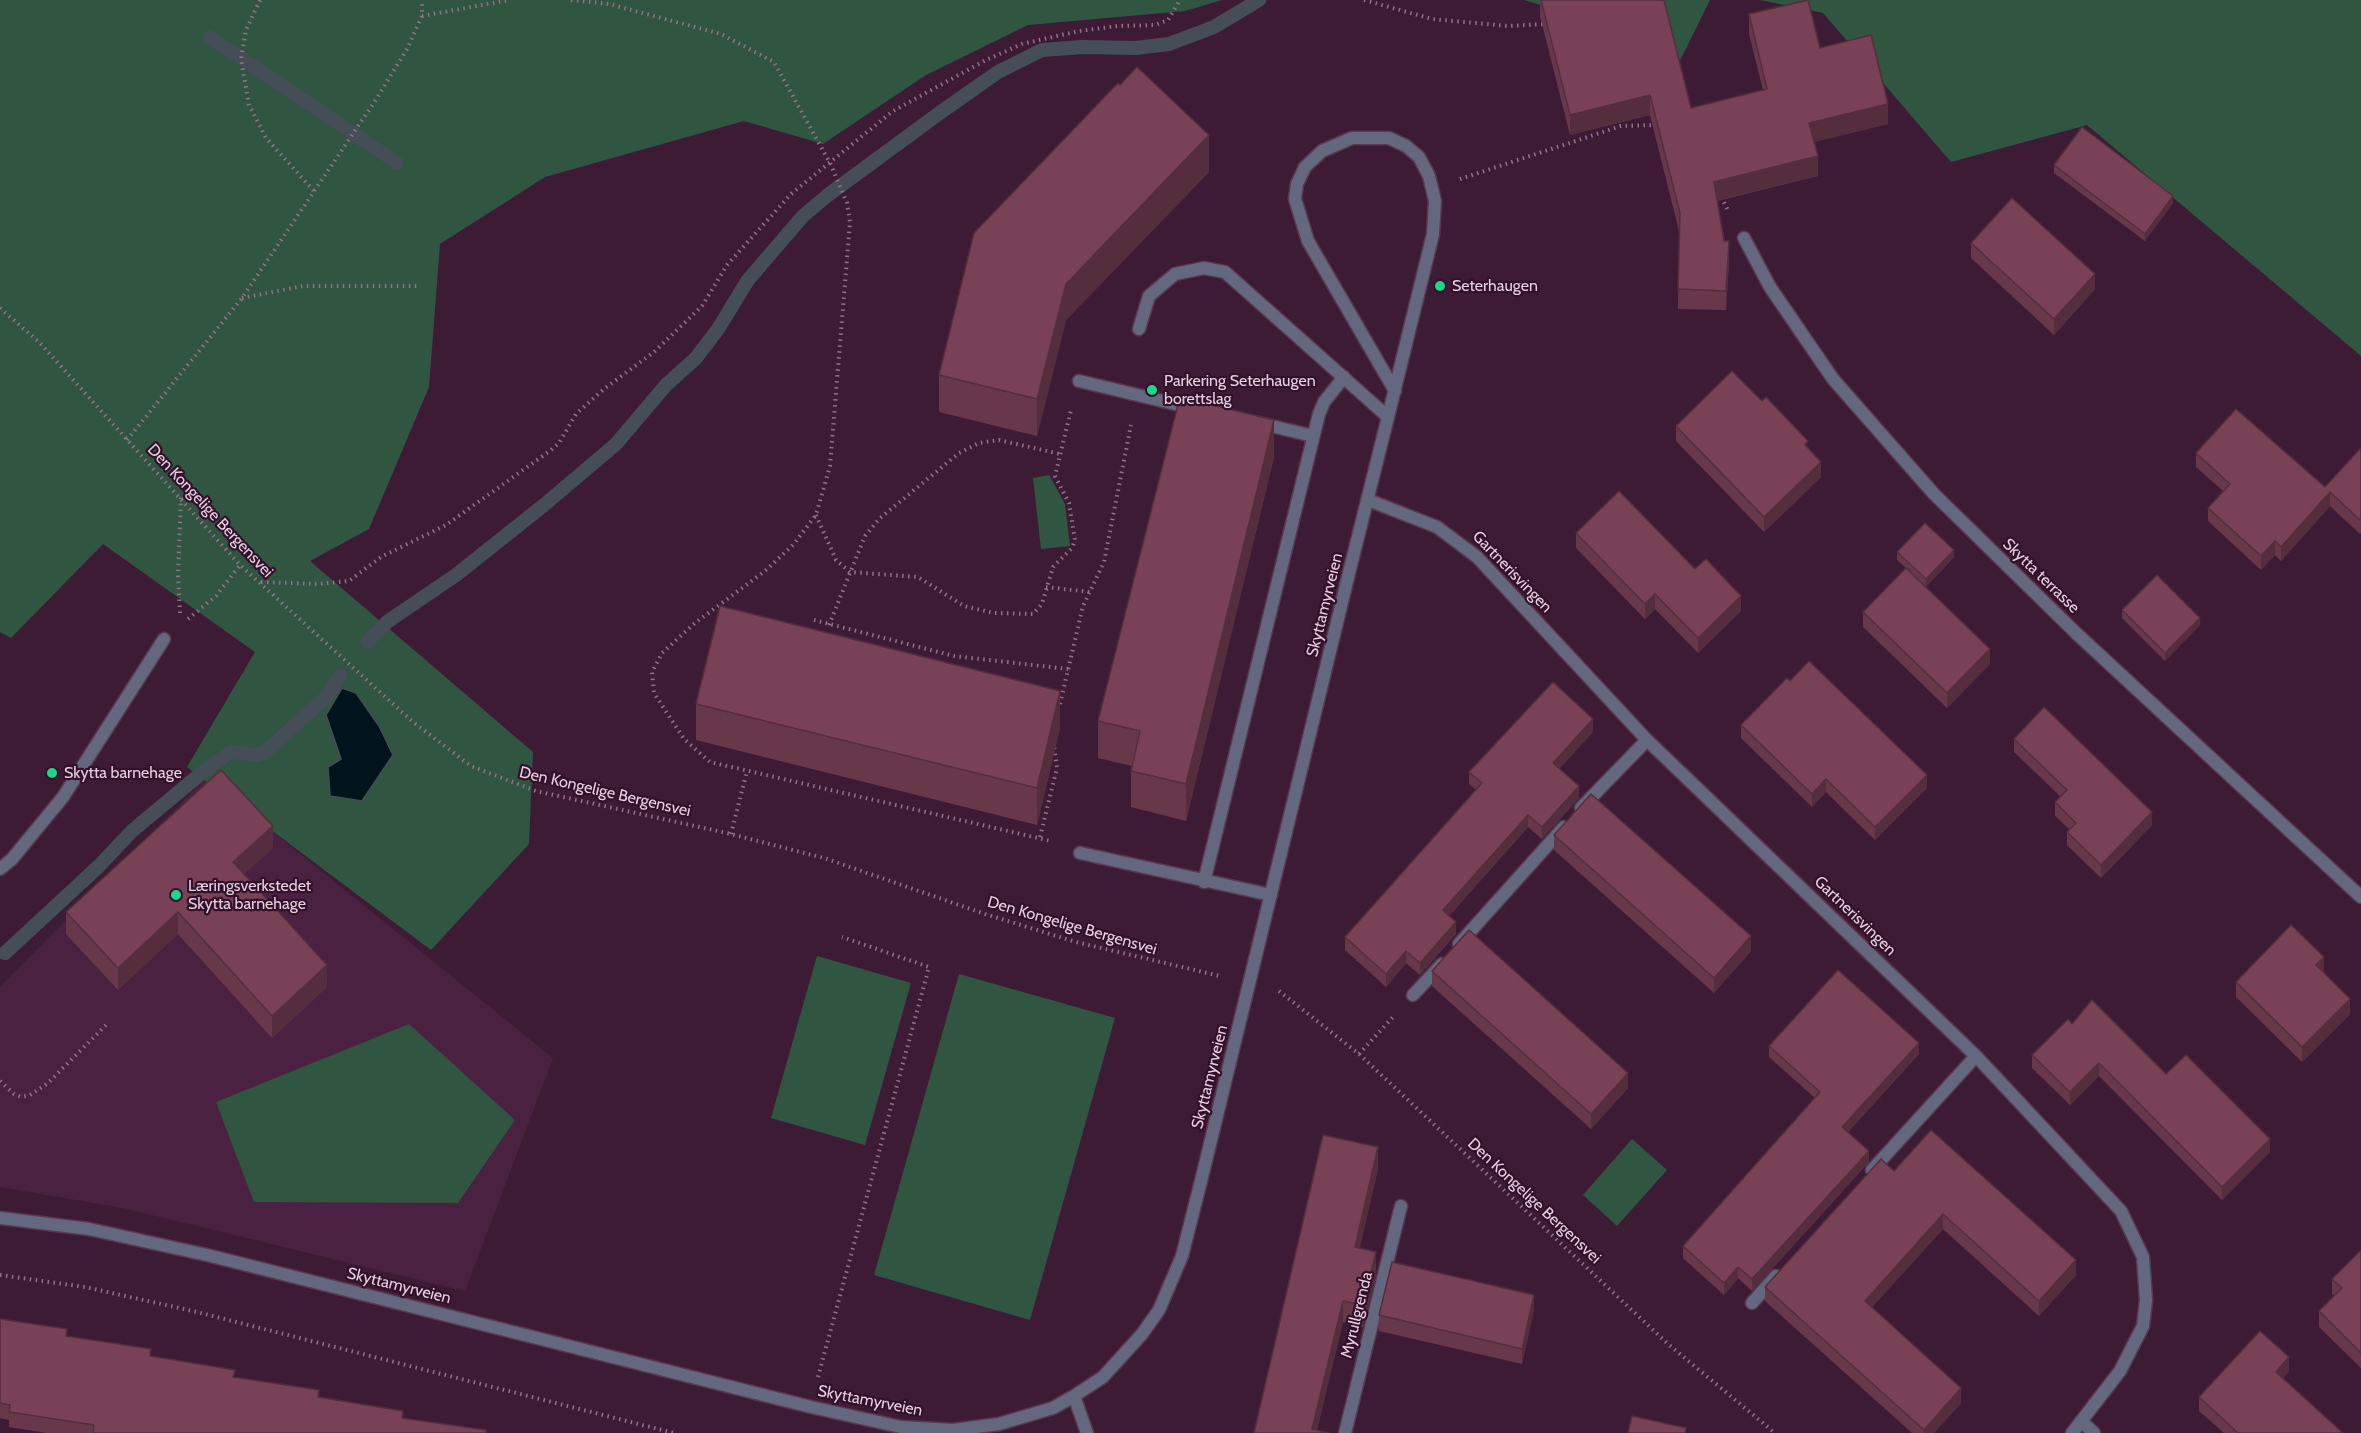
<!DOCTYPE html>
<html>
<head>
<meta charset="utf-8">
<style>
	body { margin:0 }
	canvas { display:block; background:#3e1b35 }
</style>
</head>
<body>
<canvas width="2361" height="1433"></canvas>
<script>
const ctx = document.querySelector('canvas').getContext('2d');
ctx.lineJoin = 'round';
function fill(path, color) {
  ctx.fillStyle = color;
  ctx.fill(path, 'evenodd');
}
function poly(rows) {
  const path = new Path2D();
  for (const r of rows) {
    path.moveTo(r[0], r[1]);
    for (let i = 2; i < r.length; i += 2) path.lineTo(r[i], r[i + 1]);
  }
  return path;
}
function strokePath(path, color, width, dash) {
  ctx.strokeStyle = color;
  ctx.lineWidth = width;
  ctx.lineCap = dash ? 'butt' : 'round';
  ctx.setLineDash(dash || []);
  ctx.stroke(path);
}
function write(font, color, halo, rows, align = 'center') {
  ctx.font = font + ' Cabin,sans-serif';
  ctx.lineWidth = 4.5;
  ctx.setLineDash([]);
  ctx.textBaseline = 'middle';
  ctx.strokeStyle = halo;
  ctx.fillStyle = color;
  for (const [text, x, y, turn = 0] of rows) {
    ctx.save();
    ctx.translate(x, y);
    ctx.rotate((+turn || 0) * Math.PI / 180);
    ctx.textAlign = isNaN(turn) ? turn : align;
    if (halo) ctx.strokeText(text, 0, 0);
    ctx.fillText(text, 0, 0);
    ctx.restore();
  }
}
fill(poly([
	[206,778,553,1058,465,1291,123,1208,0,1187,0,987]
]), '#4a2140');
fill(poly([
	[0,0,1222,0,1185,11,1028,25,926,75,823,144,744,121,545,177,440,244,429,387,369,529,310,561,533,752,529,844,431,950,187,767,255,652,103,544,11,638,0,632],
	[1524,0,1710,0,1663,95,1616,27],
	[1760,0,2361,0,2361,356,2087,125,1951,162,1823,13],
	[1049,475,1065,504,1070,546,1041,549,1033,478],
	[817,956,911,983,865,1145,771,1118],
	[959,974,1115,1018,1030,1320,874,1275],
	[409,1024,515,1120,458,1203,254,1202,216,1102],
	[1632,1139,1667,1170,1617,1226,1583,1195]
]), '#305540');
const water = poly([
	[342,688,356,693,379,726,393,755,362,801,330,796,328,767,341,759,326,715,342,688]
]);
fill(water, '#00151b');
strokePath(water, '#454d56', 1.5);
strokePath(poly([
	[210,37,397,163],
	[367,642,387,622,456,575,544,505,616,444,666,385,696,358,718,329,748,280,803,216,828,195,941,112,998,72,1042,50,1083,47,1136,48,1169,44,1214,27,1259,0],
	[5,953,99,866,132,831,204,771,231,752,257,755,264,753,327,696,341,675]
]), '#454d56', 14);
const lane = poly([
	[1139,329,1149,296,1175,274,1204,268,1225,272,1388,417],
	[1079,381,1192,408],
	[1259,423,1313,436],
	[1368,500,1437,527,1477,557,1647,740,1976,1056,2121,1211,2143,1257,2146,1300,2143,1326,2120,1371,2072,1433],
	[1581,808,1647,740],
	[1080,853,1271,895],
	[0,869,12,859,63,797,164,639],
	[1204,882,1319,414,1324,402,1344,377],
	[1459,944,1564,827],
	[1413,995,1442,964],
	[1872,1170,1976,1056],
	[1752,1303,1776,1276],
	[2081,1421,2094,1433],
	[1345,1433,1401,1206]
]);
const street = poly([
	[1744,238,1770,287,1833,379,1934,494,2076,633,2361,897],
	[0,1218,89,1229,207,1255,811,1407,901,1427,953,1430,999,1424,1053,1408,1074,1396,1103,1377,1142,1334,1159,1310,1182,1256,1201,1181,1350,569,1388,417,1433,234,1435,201,1429,176,1419,157,1406,146,1389,138,1352,138,1322,151,1305,167,1297,184,1295,199,1308,241,1395,391],
	[1074,1396,1087,1433]
]);
strokePath(lane, '#593850', 15);
strokePath(street, '#593850', 15);
strokePath(poly([
	[260,0,246,30,241,59,249,105,266,138,314,191],
	[571,0,609,4,721,34,774,62,830,163,847,203,850,222,830,466,816,515,793,545,765,571,695,623,662,653,652,672,654,693,684,739,710,762,1051,841],
	[1364,0,1432,19,1508,26,1545,24],
	[422,16,509,0],
	[1460,179,1621,126,1657,125],
	[1721,197,1729,212],
	[242,298,303,286,420,286],
	[0,308,39,342,240,565,413,722,471,766,536,791,731,834,824,858,985,914,1076,942,1220,976],
	[127,440,242,298,375,101,407,49,422,16,422,0],
	[816,515,836,560,850,572,918,577,964,606,994,613,1033,614,1042,604,1053,567,1072,548,1075,540,1069,503,1055,476,1071,410],
	[261,582,317,584,349,581,381,557,446,525,551,450,559,443,576,414,604,389,654,352,702,306,727,265,791,194,893,111,986,60,1022,44,1079,31,1118,26,1155,25,1168,20,1180,0],
	[1046,587,1090,592],
	[180,613,178,575,181,497],
	[188,619,216,596,240,565],
	[814,620,954,656,1068,669],
	[829,625,865,536,879,519,959,453,979,443,999,440,1060,454],
	[1060,704,1083,606,1104,562,1131,425],
	[731,834,747,771],
	[1040,837,1057,768,1054,746],
	[1279,991,1359,1054,1668,1344,1775,1433],
	[1359,1054,1393,1017],
	[0,1081,14,1094,21,1097,30,1095,48,1083,108,1023],
	[0,1275,85,1287,197,1312,674,1433],
	[818,1377,929,967,842,937]
]), '#907388', 4, [1.5, 4.5]);
strokePath(lane, '#64687e', 12);
strokePath(street, '#64687e', 12);
fill(poly([
	[1540,0,1664,0,1691,108,1763,90,1749,34,1749,14,1820,48,1888,124,1814,142,1818,176,1717,201,1729,261,1726,310,1678,309,1679,231,1650,115,1570,135,1540,16],
	[2054,165,2173,203,2145,241,2054,173],
	[1209,172,1066,320,1037,436,939,412,939,375],
	[1971,243,2095,289,2054,335,1971,258],
	[1676,426,1808,449,1821,477,1764,532,1676,441],
	[2361,450,2361,533,2360,534,2330,506,2281,561,2275,555,2261,570,2208,521,2208,508,2223,491,2196,467,2196,453,2325,487],
	[1274,457,1186,821,1131,807,1131,771,1132,766,1098,758,1098,721],
	[1576,533,1695,569,1741,611,1698,653,1655,609,1645,619,1576,548],
	[1897,552,1954,557,1926,587,1990,664,1947,708,1863,627,1863,612,1906,568,1897,560],
	[2122,610,2200,625,2165,661,2122,618],
	[696,704,1060,728,1037,825,696,740],
	[1741,725,1927,788,1875,840,1826,792,1812,807,1741,738],
	[1593,732,1559,769,1579,798,1542,839,1528,827,1449,916,1456,934,1420,975,1406,963,1386,987,1345,950,1345,937,1476,790,1469,784,1469,772],
	[2014,739,2152,825,2101,878,2067,845,2067,832,2069,829,2055,816,2055,802,2061,797,2014,752],
	[1554,835,1751,951,1714,993,1554,850],
	[273,848,244,874,327,987,272,1038,178,934,118,990,66,934,66,912],
	[1432,971,1628,1088,1591,1129,1432,986],
	[2324,972,2323,973,2350,1014,2302,1062,2236,997,2236,982],
	[2072,1024,2270,1152,2222,1200,2099,1076,2070,1105,2032,1068,2032,1055],
	[1769,1046,1919,1054,1848,1132,1869,1162,1752,1291,1738,1278,1724,1295,1683,1258,1683,1246,1815,1098,1769,1057],
	[1378,1169,1359,1249,1376,1274,1363,1327,1343,1322,1317,1430,1254,1433],
	[1894,1171,2076,1275,2039,1316,1943,1229,1872,1307,1961,1403,1934,1433,1912,1433,1765,1301,1765,1287],
	[2361,1250,2361,1368,2319,1327,2319,1311,2334,1296,2332,1294,2332,1279],
	[1534,1310,1522,1364,1379,1331,1379,1315],
	[0,1319,235,1378,403,1418,486,1433,47,1433,9,1427,9,1420,0,1418],
	[2289,1371,2283,1378,2343,1433,2224,1433,2199,1411,2199,1397]
]), '#67384a');
fill(poly([
	[1650,95,1650,115,1570,135,1570,115],
	[1888,104,1888,124,1809,143,1809,123],
	[1209,135,1209,172,1066,320,1037,436,1037,399,1066,284],
	[1818,156,1818,176,1714,201,1714,182],
	[2173,196,2173,203,2145,241,2145,234],
	[1729,241,1729,261,1726,310,1726,291],
	[2095,274,2095,289,2054,335,2054,319],
	[1274,420,1274,457,1186,821,1186,784],
	[1821,462,1821,477,1764,532,1764,517],
	[2330,492,2330,506,2281,561,2281,547],
	[2275,541,2275,555,2261,570,2261,556],
	[1954,550,1954,557,1926,587,1926,579],
	[1655,594,1655,609,1645,619,1645,604],
	[1741,596,1741,611,1698,653,1698,638],
	[2200,618,2200,625,2165,661,2165,653],
	[1990,649,1990,664,1947,708,1947,693],
	[1060,691,1060,728,1037,825,1037,788],
	[1593,719,1593,732,1553,775,1553,763],
	[1927,775,1927,788,1875,840,1875,827],
	[1826,779,1826,792,1812,807,1812,794],
	[1579,786,1579,798,1542,839,1542,827],
	[2152,812,2152,825,2101,878,2101,865],
	[1528,815,1528,827,1443,922,1443,910],
	[273,826,273,848,233,884,233,862],
	[178,912,178,934,118,990,118,968],
	[1456,922,1456,934,1420,975,1420,963],
	[1751,936,1751,951,1714,993,1714,978],
	[1406,951,1406,963,1386,987,1386,974],
	[2324,957,2324,972,2316,980,2316,965],
	[327,965,327,987,272,1038,272,1016],
	[2350,999,2350,1014,2302,1062,2302,1047],
	[1919,1043,1919,1054,1842,1139,1842,1127],
	[2099,1063,2099,1076,2070,1105,2070,1092],
	[1628,1073,1628,1088,1591,1129,1591,1114],
	[2270,1139,2270,1152,2222,1200,2222,1187],
	[1378,1147,1378,1169,1355,1269,1355,1247],
	[1869,1151,1869,1162,1752,1291,1752,1279],
	[1943,1214,1943,1229,1865,1315,1865,1301],
	[1376,1252,1376,1274,1363,1327,1363,1305],
	[2076,1260,2076,1275,2039,1316,2039,1301],
	[1738,1267,1738,1278,1724,1295,1724,1283],
	[1534,1295,1534,1310,1522,1364,1522,1349],
	[1343,1301,1343,1322,1316,1433,1312,1429],
	[2289,1357,2289,1371,2276,1385,2276,1372],
	[1961,1388,1961,1403,1934,1433,1924,1433,1924,1430]
]), '#542e3c');
const building = poly([
	[1541,0,1664,0,1691,108,1767,89,1749,14,1808,0,1820,48,1871,35,1888,104,1809,123,1818,156,1714,182,1724,241,1729,241,1726,291,1678,289,1680,213,1650,95,1570,115,1541,0],
	[1137,67,1209,135,1066,284,1037,399,939,375,974,233,1118,83,1120,85,1137,67],
	[2082,127,2173,196,2145,234,2054,165,2082,127],
	[2012,198,2095,274,2054,319,1971,243,2012,198],
	[1732,371,1762,401,1766,397,1808,441,1805,445,1821,462,1764,517,1676,426,1732,371],
	[1180,397,1274,420,1186,784,1131,771,1140,731,1098,721,1180,397],
	[2236,409,2325,487,2360,449,2361,450,2361,519,2360,520,2330,492,2281,547,2275,541,2261,556,2208,508,2230,484,2196,453,2236,409],
	[1619,491,1695,569,1706,559,1741,596,1698,638,1655,594,1645,604,1576,533,1619,491],
	[1925,523,1954,550,1926,579,1897,552,1925,523],
	[1906,568,1990,649,1947,693,1863,612,1906,568],
	[2157,575,2200,618,2165,653,2122,610,2157,575],
	[720,606,1060,691,1037,788,696,704,720,606],
	[1809,661,1927,775,1875,827,1826,779,1812,794,1741,725,1787,678,1790,681,1809,661],
	[1553,682,1593,719,1553,763,1579,786,1542,827,1528,815,1443,910,1456,922,1420,963,1406,951,1386,974,1345,937,1482,783,1469,772,1553,682],
	[2044,707,2152,812,2101,865,2067,832,2076,823,2055,802,2067,790,2014,739,2044,707],
	[221,770,273,826,233,862,327,965,272,1016,178,912,118,968,66,912,221,770],
	[1591,794,1751,936,1714,978,1554,835,1591,794],
	[2291,925,2324,957,2316,965,2350,999,2302,1047,2236,982,2291,925],
	[1469,930,1628,1073,1591,1114,1432,971,1469,930],
	[1838,970,1919,1043,1842,1127,1869,1151,1752,1279,1738,1267,1724,1283,1683,1246,1820,1092,1769,1046,1838,970],
	[2092,1000,2166,1074,2186,1055,2270,1139,2222,1187,2099,1063,2070,1092,2032,1055,2068,1019,2072,1024,2092,1000],
	[1931,1130,2076,1260,2039,1301,1943,1214,1865,1301,1961,1388,1924,1430,1765,1287,1881,1159,1894,1171,1931,1130],
	[1323,1135,1378,1147,1355,1247,1376,1252,1363,1305,1343,1301,1312,1429,1329,1433,1254,1433,1323,1135],
	[2361,1250,2361,1353,2319,1311,2342,1288,2332,1279,2361,1250],
	[1392,1262,1534,1295,1522,1349,1379,1315,1392,1262],
	[0,1319,67,1329,66,1336,151,1349,150,1356,235,1370,233,1377,319,1390,318,1397,403,1411,402,1418,486,1430,486,1433,93,1433,94,1425,9,1412,10,1405,0,1403,0,1319],
	[2260,1331,2289,1357,2276,1372,2343,1433,2238,1433,2199,1397,2260,1331],
	[1632,1416,1686,1428,1685,1433,1628,1433,1632,1416]
]);
fill(building, '#784156');
strokePath(building, '#542e3c', 1.5);
for (const [x, y, r, color] of [
	[1440,286,6,"#1ad988"],
	[1152,390,6,"#1ad988"],
	[52,773,6,"#1ad988"],
	[176,895,6,"#1ad988"]
]) {
  const dot = new Path2D();
  dot.arc(x, y, r, 0, 2 * Math.PI);
  ctx.fillStyle = color;
  ctx.fill(dot);
  strokePath(dot, '#33112b', 2);
}
write('16px', '#e6cfdf', '#33112b', [
	["Seterhaugen",1452,286],
	["Parkering Seterhaugen",1164,381],
	["borettslag",1164,399],
	["Skytta barnehage",64,773],
	["Læringsverkstedet",188,886],
	["Skytta barnehage",188,904]
], 'left');
write('16px', '#e6cfdf', '#33112b', [
	["Den Kongelige Bergensvei",210,511,47],
	["Gartnerisvingen",1512,572,46],
	["Skytta terrasse",2041,576,44],
	["Skyttamyrveien",1325,605,-76],
	["Den Kongelige Bergensvei",605,792,13],
	["Gartnerisvingen",1855,916,44],
	["Den Kongelige Bergensvei",1072,926,16],
	["Skyttamyrveien",1210,1077,-76],
	["Den Kongelige Bergensvei",1534,1201,43],
	["Skyttamyrveien",399,1286,14],
	["Myrullgrenda",1357,1315,-76],
	["Skyttamyrveien",870,1401,11]
]);
</script>
</body>
</html>
